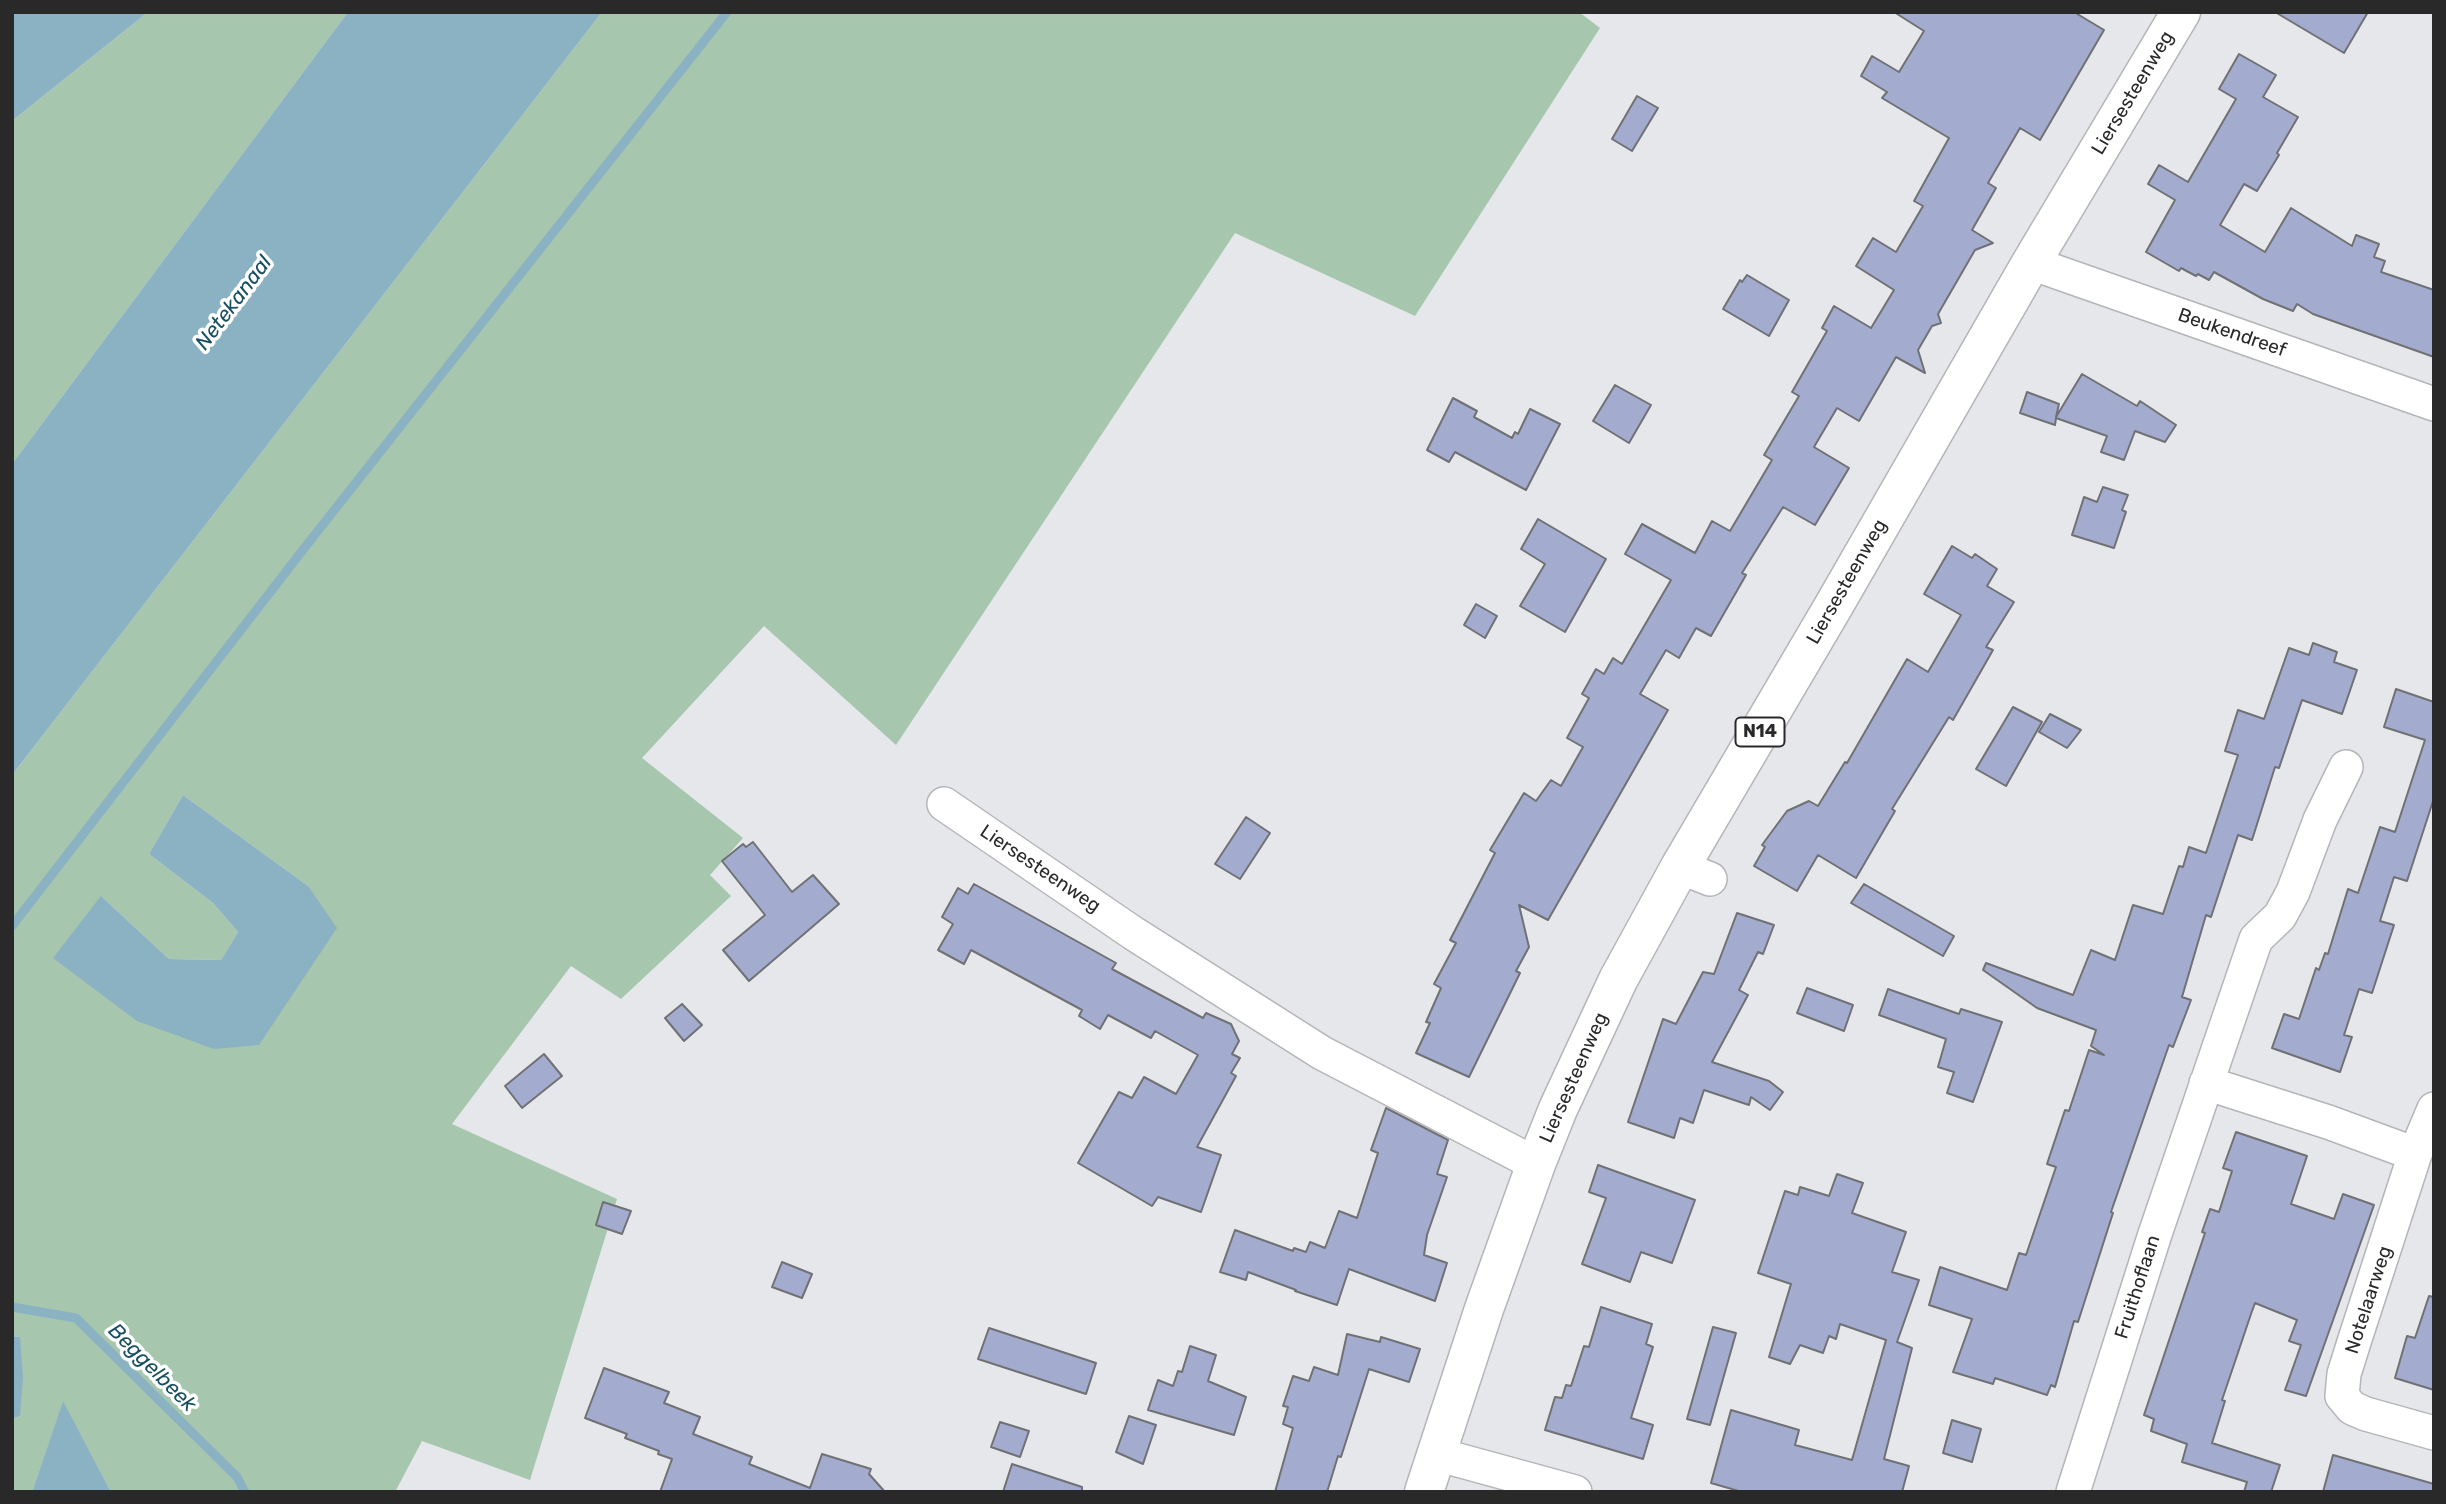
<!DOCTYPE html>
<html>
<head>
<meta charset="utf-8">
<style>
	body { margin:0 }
	#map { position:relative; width:2446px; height:1504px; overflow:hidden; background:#e6e7eb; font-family:Rubik,sans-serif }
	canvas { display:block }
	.frame { position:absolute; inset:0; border:14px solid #29292a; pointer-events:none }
</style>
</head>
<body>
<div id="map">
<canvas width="2446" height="1504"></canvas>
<div class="frame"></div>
</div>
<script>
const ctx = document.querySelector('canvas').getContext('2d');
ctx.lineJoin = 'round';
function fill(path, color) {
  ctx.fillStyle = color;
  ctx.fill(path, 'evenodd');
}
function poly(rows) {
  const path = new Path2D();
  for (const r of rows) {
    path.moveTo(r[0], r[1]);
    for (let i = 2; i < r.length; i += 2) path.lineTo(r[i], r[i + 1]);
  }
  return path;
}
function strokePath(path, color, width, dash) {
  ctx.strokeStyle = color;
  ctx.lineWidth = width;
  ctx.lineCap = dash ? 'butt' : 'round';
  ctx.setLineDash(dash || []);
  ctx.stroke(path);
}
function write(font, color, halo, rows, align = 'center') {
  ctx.font = font + ' Rubik,sans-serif';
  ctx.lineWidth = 7;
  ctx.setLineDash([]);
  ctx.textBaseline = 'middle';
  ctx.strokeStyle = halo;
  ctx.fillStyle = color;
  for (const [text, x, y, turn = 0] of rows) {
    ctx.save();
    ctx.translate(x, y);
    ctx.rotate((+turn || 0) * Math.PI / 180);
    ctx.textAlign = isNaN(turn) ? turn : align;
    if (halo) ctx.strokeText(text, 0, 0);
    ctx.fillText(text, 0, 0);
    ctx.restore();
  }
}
fill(poly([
	[148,12,348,12,12,464,12,121],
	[602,12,1579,12,1600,28,1415,316,1235,233,896,745,764,626,642,758,743,838,710,875,731,896,621,999,571,966,452,1124,617,1199,530,1480,422,1441,395,1492,111,1492,63,1402,32,1492,12,1492,12,1419,20,1416,20,1337,12,1336,12,775],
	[183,795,308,886,214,1049,101,896,169,959,221,960,238,932,213,903,149,854]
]), '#a6c6ae');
fill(poly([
	[12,12,148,12,12,121],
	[348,12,602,12,12,775,12,464],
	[183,795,308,886,337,928,259,1045,214,1049,137,1021,53,958,101,896,169,959,221,960,238,932,213,903,149,854],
	[12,1336,20,1337,23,1378,20,1416,12,1419],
	[63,1401,111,1492,32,1492]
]), '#8ab2c3');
strokePath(poly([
	[12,926,302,551,727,12],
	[12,1307,76,1318,237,1477,245,1492]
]), '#8ab2c3', 9);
const building = poly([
	[1894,12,2074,12,2104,30,2040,140,2020,128,1988,183,1996,188,1972,230,1993,243,1975,250,1938,314,1941,323,1932,326,1918,350,1925,373,1896,357,1859,421,1837,408,1814,447,1849,468,1815,525,1783,507,1742,573,1746,575,1711,636,1696,628,1679,658,1666,650,1640,694,1668,710,1548,920,1519,905,1529,947,1516,971,1520,973,1469,1077,1416,1053,1430,1023,1426,1022,1441,988,1434,984,1456,943,1450,940,1495,853,1490,850,1524,793,1536,801,1551,780,1561,786,1583,747,1567,738,1589,698,1582,694,1596,669,1604,674,1613,658,1622,664,1671,580,1625,554,1642,524,1695,553,1712,521,1730,531,1772,460,1764,455,1799,396,1792,392,1827,331,1822,328,1834,306,1871,328,1894,290,1856,266,1873,238,1896,252,1923,206,1914,201,1949,138,1882,98,1887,92,1861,76,1872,56,1899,72,1924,31,1894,12],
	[2275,12,2368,12,2344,53,2275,12],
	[2239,54,2276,75,2263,97,2298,117,2277,153,2279,155,2257,191,2244,184,2220,225,2265,252,2291,208,2352,246,2356,235,2379,244,2374,257,2385,261,2381,272,2434,290,2434,357,2313,314,2297,304,2293,311,2263,299,2214,272,2209,280,2198,274,2196,276,2181,268,2179,271,2146,252,2175,200,2148,184,2159,165,2188,182,2236,99,2219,89,2239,54],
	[1637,96,1658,108,1632,151,1612,139,1637,96],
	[1747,275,1789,300,1769,336,1723,309,1740,280,1742,282,1747,275],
	[2082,374,2137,406,2140,401,2176,425,2165,442,2135,431,2124,460,2101,452,2107,436,2056,418,2055,425,2020,413,2027,392,2059,404,2056,417,2082,374],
	[1615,385,1651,405,1629,443,1593,421,1615,385],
	[1453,398,1477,411,1474,417,1512,438,1515,432,1518,434,1530,409,1560,424,1526,490,1455,452,1449,462,1427,450,1453,398],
	[2103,487,2128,495,2122,510,2126,512,2114,548,2072,535,2084,497,2097,502,2103,487],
	[1538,519,1606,559,1565,632,1520,606,1545,564,1521,549,1538,519],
	[1952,546,1972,558,1975,554,1997,569,1987,586,2014,602,1986,647,1993,650,1953,720,1949,717,1892,809,1895,811,1856,878,1818,855,1797,891,1754,866,1765,847,1762,845,1787,811,1809,801,1818,806,1845,762,1847,763,1907,659,1928,672,1961,615,1924,594,1952,546],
	[1476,604,1497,616,1485,638,1464,625,1476,604],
	[2313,643,2337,652,2334,662,2357,670,2342,714,2302,700,2279,768,2275,767,2252,840,2238,835,2211,917,2206,915,2182,997,2191,1000,2173,1047,2169,1045,2111,1212,2113,1213,2078,1322,2074,1321,2055,1387,2051,1385,2047,1395,1995,1378,1993,1384,1953,1372,1972,1319,1929,1305,1940,1267,2007,1290,2019,1253,2026,1255,2056,1167,2047,1164,2065,1110,2069,1111,2089,1050,2104,1055,2091,1046,2096,1030,2037,1008,1983,970,1986,963,2073,995,2091,950,2115,960,2133,905,2163,914,2179,866,2183,867,2189,847,2206,853,2238,755,2225,751,2238,710,2264,719,2289,648,2309,655,2313,643],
	[2396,689,2434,702,2434,798,2407,881,2394,877,2380,921,2394,925,2372,993,2359,989,2344,1035,2352,1037,2340,1072,2272,1048,2284,1014,2299,1019,2316,968,2319,970,2325,953,2328,954,2348,889,2358,893,2380,827,2395,832,2425,740,2384,727,2396,689],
	[2013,707,2042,722,2006,786,1976,769,2013,707],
	[2050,714,2081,730,2067,748,2039,732,2050,714],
	[1246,817,1270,833,1240,879,1215,864,1246,817],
	[753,842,792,892,813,875,839,904,749,981,723,950,765,915,722,861,743,844,746,847,753,842],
	[974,884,1116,963,1112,969,1203,1018,1206,1013,1231,1024,1239,1041,1232,1054,1240,1058,1231,1073,1236,1076,1197,1147,1221,1155,1201,1212,1158,1197,1152,1206,1078,1163,1119,1092,1132,1098,1144,1077,1176,1094,1198,1055,1155,1031,1151,1038,1108,1015,1100,1029,1079,1016,1082,1010,971,950,964,964,938,950,953,924,942,917,958,888,968,894,974,884],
	[1864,884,1954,936,1943,956,1851,903,1864,884],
	[1737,913,1774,925,1763,954,1758,952,1739,990,1748,995,1712,1062,1769,1081,1783,1092,1770,1110,1751,1097,1749,1105,1704,1090,1693,1123,1680,1118,1674,1138,1628,1122,1663,1019,1676,1024,1703,972,1714,974,1737,913],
	[1807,988,1853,1005,1844,1031,1797,1013,1807,988],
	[1888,989,1959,1014,1961,1009,2002,1022,1973,1102,1947,1093,1954,1072,1938,1067,1946,1039,1879,1015,1888,989],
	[682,1004,702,1025,684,1041,665,1018,682,1004],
	[544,1054,562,1076,522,1108,505,1086,544,1054],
	[1386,1108,1448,1140,1437,1174,1447,1177,1427,1235,1424,1255,1447,1263,1435,1301,1349,1269,1337,1305,1295,1291,1296,1290,1248,1272,1246,1280,1220,1272,1235,1230,1293,1251,1294,1248,1306,1252,1310,1242,1325,1248,1339,1211,1357,1218,1378,1153,1371,1150,1386,1108],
	[2236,1132,2307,1156,2291,1204,2334,1219,2343,1194,2374,1205,2306,1396,2285,1390,2301,1345,2289,1341,2297,1320,2255,1303,2251,1314,2222,1400,2225,1401,2212,1443,2280,1465,2271,1492,2244,1492,2247,1482,2182,1462,2187,1444,2151,1431,2154,1419,2144,1415,2205,1233,2202,1232,2210,1209,2219,1212,2232,1171,2223,1168,2236,1132],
	[1598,1165,1695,1200,1672,1263,1641,1252,1630,1282,1582,1264,1606,1198,1589,1192,1598,1165],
	[1837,1174,1863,1183,1852,1213,1906,1232,1892,1272,1919,1280,1897,1342,1912,1348,1884,1459,1909,1466,1902,1492,1742,1492,1711,1483,1731,1410,1799,1430,1795,1445,1852,1460,1886,1340,1840,1324,1836,1339,1829,1336,1823,1353,1800,1345,1790,1364,1769,1357,1791,1284,1758,1273,1785,1191,1798,1195,1800,1187,1829,1196,1837,1174],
	[603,1202,631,1211,622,1234,596,1225,603,1202],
	[782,1262,812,1274,802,1298,772,1287,782,1262],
	[2429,1296,2434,1297,2434,1390,2395,1378,2407,1336,2415,1338,2429,1296],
	[1601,1307,1652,1324,1646,1344,1653,1347,1631,1418,1653,1425,1643,1459,1545,1430,1555,1397,1562,1398,1566,1385,1571,1386,1584,1346,1589,1347,1601,1307],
	[1713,1327,1736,1333,1710,1425,1687,1419,1713,1327],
	[989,1328,1096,1363,1086,1394,978,1359,989,1328],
	[1347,1334,1380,1342,1381,1337,1420,1349,1409,1382,1369,1369,1341,1457,1338,1456,1327,1492,1275,1492,1293,1428,1283,1424,1288,1407,1283,1406,1293,1376,1309,1381,1314,1367,1338,1375,1347,1334],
	[1190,1346,1216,1355,1208,1381,1246,1397,1234,1435,1148,1410,1158,1380,1173,1386,1178,1371,1182,1372,1190,1346],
	[604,1368,669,1392,664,1403,700,1417,693,1434,752,1457,749,1464,810,1488,822,1454,871,1469,869,1474,885,1492,660,1492,672,1459,658,1454,659,1451,625,1438,627,1434,585,1418,604,1368],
	[1129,1416,1156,1425,1143,1464,1116,1452,1129,1416],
	[1952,1420,1981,1429,1972,1462,1943,1453,1952,1420],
	[1000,1422,1029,1431,1020,1457,991,1447,1000,1422],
	[2333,1455,2434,1484,2434,1492,2323,1492,2333,1455],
	[1012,1464,1082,1487,1082,1492,1003,1492,1012,1464]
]);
fill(building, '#a3acce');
strokePath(building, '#707175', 2);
const minor = poly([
	[2031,263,2434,404],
	[944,804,1133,933,1322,1053,1536,1164],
	[1680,867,1710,879],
	[2206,1083,2328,1122,2415,1154],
	[2434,1109,2415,1154,2355,1339,2344,1374,2342,1396,2352,1408,2366,1414,2434,1433],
	[1436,1454,1575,1492],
	[2073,1492,2155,1234,2256,939,2280,916,2293,892,2320,820,2346,767]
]);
const primary = poly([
	[1424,1492,1484,1309,1536,1164,1558,1109,1618,980,1680,867,1833,607,2031,263,2181,12]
]);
strokePath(minor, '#b4b5b8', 36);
strokePath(primary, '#b4b5b8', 41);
strokePath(minor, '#fff', 33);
strokePath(primary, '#fff', 38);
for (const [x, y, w] of [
	[1760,732,49]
]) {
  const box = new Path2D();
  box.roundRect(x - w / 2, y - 14.5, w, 29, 5);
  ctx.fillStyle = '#fff';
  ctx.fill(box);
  strokePath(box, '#29292a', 2);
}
write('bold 18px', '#29292a', null, [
	["N14",1760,732]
]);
write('19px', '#29292a', '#fff', [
	["Liersesteenweg",2133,93,-59],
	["Beukendreef",2232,333,19],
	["Liersesteenweg",1847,582,-60],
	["Liersesteenweg",1040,869,34],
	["Liersesteenweg",1574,1078,-66],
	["Fruithoflaan",2138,1287,-72],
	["Notelaarweg",2369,1300,-72]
]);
write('italic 21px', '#194f62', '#fff', [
	["Netekanaal",234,303,-53],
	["Beggelbeek",152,1368,45]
]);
</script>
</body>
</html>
